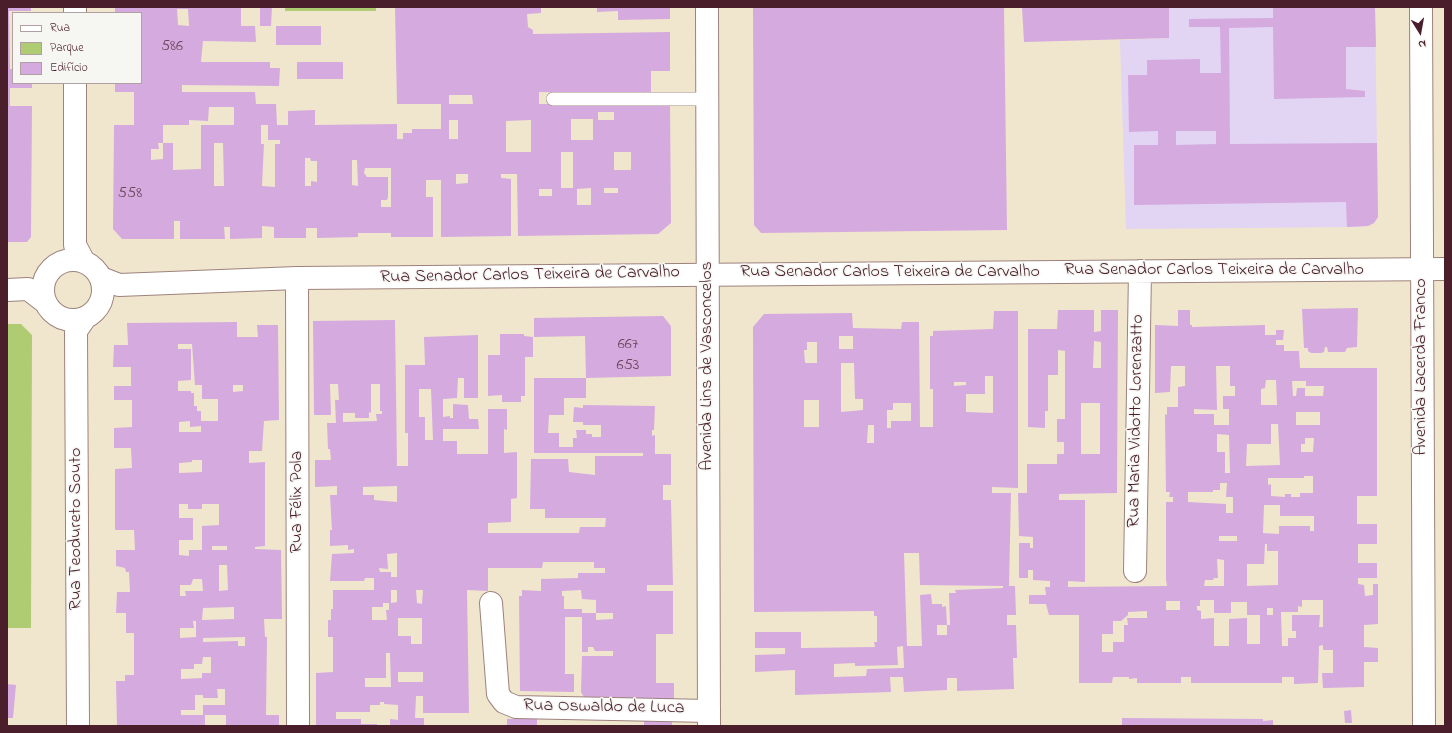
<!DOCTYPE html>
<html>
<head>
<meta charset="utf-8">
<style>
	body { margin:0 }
	#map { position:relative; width:1452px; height:733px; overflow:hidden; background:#f0e6ce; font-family:"Indie Flower",sans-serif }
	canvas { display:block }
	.frame { position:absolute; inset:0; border:8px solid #4a1f2b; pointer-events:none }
	.legend { position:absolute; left:12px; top:12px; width:130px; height:72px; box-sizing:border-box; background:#f6f6f2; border:1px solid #b1a0a2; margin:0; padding:5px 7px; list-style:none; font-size:12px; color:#4a1f2b }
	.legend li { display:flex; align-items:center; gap:8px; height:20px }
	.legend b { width:20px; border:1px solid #b1a0a2 }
	.north { position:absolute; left:1400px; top:12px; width:40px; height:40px; -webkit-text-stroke:3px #f6f6f2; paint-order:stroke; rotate:169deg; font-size:11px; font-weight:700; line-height:16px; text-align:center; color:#4a1f2b }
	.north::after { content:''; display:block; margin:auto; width:14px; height:18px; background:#4a1f2b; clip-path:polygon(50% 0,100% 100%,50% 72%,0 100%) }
</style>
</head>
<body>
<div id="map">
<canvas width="1452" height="733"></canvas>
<div class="frame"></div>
<ul class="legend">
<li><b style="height:5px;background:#fff"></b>Rua</li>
<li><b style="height:11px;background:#b0cc73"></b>Parque</li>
<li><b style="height:11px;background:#d5aadf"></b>Edifício</li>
</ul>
<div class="north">N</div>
</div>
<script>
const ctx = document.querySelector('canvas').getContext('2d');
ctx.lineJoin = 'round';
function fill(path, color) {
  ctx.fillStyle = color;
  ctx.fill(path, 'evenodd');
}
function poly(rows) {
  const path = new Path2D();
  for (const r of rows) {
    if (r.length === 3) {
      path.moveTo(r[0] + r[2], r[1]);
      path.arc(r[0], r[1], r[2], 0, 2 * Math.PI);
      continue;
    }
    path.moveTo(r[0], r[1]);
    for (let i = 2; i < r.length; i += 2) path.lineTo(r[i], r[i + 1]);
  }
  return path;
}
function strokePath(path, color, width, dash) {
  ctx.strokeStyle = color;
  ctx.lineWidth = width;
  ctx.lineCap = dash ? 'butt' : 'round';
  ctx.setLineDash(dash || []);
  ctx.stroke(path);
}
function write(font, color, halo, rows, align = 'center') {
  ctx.font = font + ' "Indie Flower",sans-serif';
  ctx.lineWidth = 3;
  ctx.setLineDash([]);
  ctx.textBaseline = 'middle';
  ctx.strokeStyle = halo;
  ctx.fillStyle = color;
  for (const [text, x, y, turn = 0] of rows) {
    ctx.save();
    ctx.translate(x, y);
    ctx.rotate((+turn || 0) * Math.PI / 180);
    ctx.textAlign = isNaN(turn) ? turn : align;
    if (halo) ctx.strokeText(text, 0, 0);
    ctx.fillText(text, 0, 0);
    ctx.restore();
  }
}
fill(poly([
	[1169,7,1375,7,1378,217,1374,223,1368,226,1356,227,1126,229,1120,40,1169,38]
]), '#e2d4f3');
fill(poly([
	[285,7,376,7,376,11,285,11],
	[7,324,21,324,32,335,31,628,7,628]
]), '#b0cc73');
fill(poly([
	[7,7,31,7,31,11,9,11,10,69,13,69,13,83,32,83,32,88,10,88,10,106,32,106,31,237,27,242,7,242],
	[115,7,241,7,241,26,255,26,256,42,203,41,201,62,270,62,270,68,280,68,279,86,182,85,182,92,255,92,256,104,276,104,277,125,288,125,288,111,315,110,315,125,397,124,397,139,403,139,403,133,412,133,412,129,441,129,441,104,397,104,395,7,541,7,541,13,527,14,528,27,533,30,533,34,670,32,670,71,651,71,651,95,539,92,539,104,670,104,671,223,658,234,518,236,517,174,501,174,501,178,511,179,511,236,441,237,441,180,426,180,426,197,433,197,433,237,391,237,391,233,358,233,358,237,317,238,317,228,306,228,306,238,274,238,274,227,262,226,262,238,230,239,230,227,224,227,225,239,180,239,180,221,174,221,174,239,122,239,113,229,114,125,134,125,134,92,115,92,115,83,141,83,141,13,115,13],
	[177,9,188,9,189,26,178,25],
	[449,95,472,95,473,104,449,104],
	[209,107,234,107,234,125,201,125,201,169,173,170,173,143,163,143,163,159,151,160,151,149,159,149,158,143,163,143,163,125,189,125,189,120,208,121],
	[598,112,614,112,614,120,598,120],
	[571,119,593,119,593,140,571,140],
	[449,120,458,120,458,139,449,139],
	[531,120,531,152,506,152,506,121],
	[261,125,268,125,268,140,280,140,280,144,275,144,275,187,262,186,264,144,261,144],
	[214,143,223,143,224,186,214,186],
	[561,152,573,152,573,188,561,188],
	[614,152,631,152,631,170,614,170],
	[305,158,310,158,311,161,317,161,317,182,311,181,311,186,305,186],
	[352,160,357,160,358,186,352,185],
	[365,168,391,168,391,207,381,207,381,200,387,200,388,197,388,177,367,177,364,173],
	[456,174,468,174,468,183,456,184],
	[591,188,591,205,577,205,577,189],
	[604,188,618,188,618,193,604,193],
	[539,189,552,189,552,196,539,196],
	[260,7,272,7,271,26,260,26],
	[597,7,670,7,670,19,618,20,618,11,597,12],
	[753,7,1004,7,1007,230,761,233,754,225],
	[1022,7,1169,7,1169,38,1024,42],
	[1375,7,1376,47,1346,47,1346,89,1365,91,1365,97,1274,99,1273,27,1229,28,1230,144,1377,143,1378,217,1374,223,1368,226,1347,227,1346,202,1134,205,1134,145,1158,145,1158,131,1129,132,1128,75,1147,75,1147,60,1200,59,1200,73,1221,73,1220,27,1189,27,1189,19,1273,18,1273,8],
	[1176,131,1216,131,1216,144,1176,145],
	[276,26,321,26,321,45,276,45],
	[297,62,343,62,343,79,297,79],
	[1358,308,1357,347,1347,348,1345,352,1328,352,1327,347,1325,347,1324,352,1321,353,1311,353,1308,351,1308,348,1304,348,1302,309],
	[1058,310,1094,310,1094,332,1101,331,1101,310,1118,310,1117,493,1059,494,1059,500,1085,500,1085,582,1068,581,1068,587,1167,586,1166,580,1166,502,1173,502,1173,497,1169,497,1170,492,1166,492,1165,414,1167,415,1167,407,1178,407,1178,387,1185,386,1185,366,1171,366,1170,392,1155,393,1155,325,1178,326,1178,310,1190,310,1190,325,1192,325,1192,327,1265,325,1265,335,1276,335,1276,330,1284,330,1283,340,1276,340,1276,345,1284,345,1284,351,1299,351,1300,368,1377,368,1377,496,1357,496,1357,524,1377,524,1377,544,1358,544,1358,563,1377,563,1377,578,1358,578,1358,584,1364,585,1365,596,1373,595,1373,584,1378,584,1378,624,1364,625,1364,647,1378,648,1378,662,1364,662,1364,687,1323,688,1322,673,1333,673,1333,650,1323,650,1323,645,1319,646,1318,683,1294,684,1294,677,1282,677,1282,683,1191,683,1191,677,1181,677,1181,683,1137,683,1137,678,1129,679,1129,677,1113,677,1112,683,1079,683,1079,615,1049,615,1046,604,1029,604,1029,595,1046,595,1045,587,1050,587,1050,581,1033,580,1033,570,1028,570,1028,578,1019,578,1019,543,1030,543,1030,548,1033,548,1033,537,1019,536,1018,493,1027,493,1027,464,1057,464,1057,454,1064,454,1064,442,1057,442,1057,419,1065,419,1065,351,1058,350,1058,375,1048,375,1048,411,1045,411,1045,428,1028,427,1028,329,1057,329],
	[1094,341,1101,342,1101,368,1093,368],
	[1216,366,1230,366,1230,386,1235,386,1235,396,1223,396,1223,409,1229,409,1229,425,1214,425,1214,414,1194,414,1194,409,1217,410],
	[1266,380,1276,380,1277,405,1261,405,1261,389,1265,388],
	[1292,381,1306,381,1306,386,1324,386,1323,396,1305,396,1305,388,1297,388,1296,396,1293,396],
	[1081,403,1100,403,1100,454,1081,454],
	[1296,412,1320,412,1320,425,1296,425],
	[1271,424,1278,424,1280,465,1246,466,1247,444,1271,444],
	[1217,434,1229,435,1230,473,1225,473,1225,452,1217,452],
	[1305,438,1314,438,1313,452,1301,452,1301,444,1305,444],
	[1304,476,1313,476,1313,493,1300,493,1300,497,1291,497,1291,494,1285,494,1285,497,1271,496,1271,484,1268,485,1268,478,1304,478],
	[1220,483,1227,483,1226,497,1233,497,1233,513,1226,513,1226,504,1188,502,1188,492,1213,492,1213,490,1220,490],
	[1264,505,1280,505,1280,516,1314,516,1314,531,1310,531,1310,526,1279,526,1279,534,1263,533],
	[1219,536,1237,536,1237,541,1219,541],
	[1265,544,1267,544,1267,551,1278,551,1278,585,1247,586,1247,564,1264,564],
	[1217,559,1224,560,1224,586,1204,586,1205,580,1213,580,1214,578,1218,578],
	[1200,600,1214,600,1214,613,1231,613,1231,602,1247,602,1247,615,1260,615,1260,644,1247,644,1247,618,1229,619,1229,646,1214,646,1214,618,1201,619,1201,611,1197,610,1197,606,1200,606],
	[1302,600,1323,600,1323,627,1319,627,1320,615,1292,615,1292,631,1296,631,1296,638,1288,638,1288,646,1282,646,1281,612,1298,612,1298,606,1302,607],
	[1166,601,1180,601,1180,610,1166,610],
	[1267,608,1273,608,1273,615,1267,615],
	[1147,611,1147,618,1127,618,1128,625,1124,625,1124,642,1113,642,1113,652,1102,652,1102,634,1113,634,1113,621,1121,621,1128,615,1128,612],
	[994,311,1018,311,1018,488,992,487,992,493,1011,493,1009,586,1015,586,1016,615,1007,615,1007,625,1016,625,1017,658,1013,658,1014,689,957,691,957,678,947,678,947,690,904,692,903,677,890,677,891,692,795,695,795,670,755,672,755,655,785,654,785,648,755,648,755,632,801,632,801,648,875,647,874,642,877,642,877,616,874,616,874,611,754,612,753,327,764,314,852,313,853,328,901,329,902,322,919,322,920,427,933,427,933,389,930,389,930,336,933,336,933,331,993,329],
	[839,336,853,336,853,349,839,349],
	[807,342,817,342,817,363,805,363,804,350,807,350],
	[841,363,854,363,855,399,863,399,863,410,841,412],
	[985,376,993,376,993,413,966,412,966,394,985,394],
	[954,382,966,382,966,385,954,386],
	[804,400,819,400,819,427,804,427],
	[893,403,911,403,911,421,891,421,891,428,887,428,887,410,893,410],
	[868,425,874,425,874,443,867,443],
	[904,553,919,553,920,585,1003,586,1003,588,955,590,956,593,949,593,950,625,947,625,947,635,937,635,937,625,947,625,946,606,942,607,942,604,932,604,931,594,920,595,922,646,907,646],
	[903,646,904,668,867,669,866,676,834,677,834,664,855,663,855,666,898,665,897,647],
	[663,316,671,326,671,376,586,378,585,336,534,337,534,318],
	[395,320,397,466,408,466,408,433,405,433,405,365,425,365,424,337,478,335,478,398,464,398,464,378,458,378,457,398,443,399,443,417,450,416,450,418,453,418,453,404,468,405,469,419,478,419,479,429,443,429,443,441,457,441,457,454,488,454,488,409,507,409,507,430,504,429,504,453,517,452,517,498,511,499,511,522,488,523,488,533,579,533,580,527,605,527,606,518,545,518,545,509,530,509,531,459,568,459,569,472,595,475,595,456,643,456,643,453,534,453,534,378,586,378,586,398,564,398,564,415,549,415,548,433,559,433,559,447,573,447,573,438,577,438,576,430,586,430,586,434,592,434,592,437,601,437,601,425,583,425,583,422,573,422,574,407,583,408,583,405,655,406,654,430,652,430,652,436,655,435,655,454,671,454,671,485,663,485,663,500,671,500,673,585,647,585,647,591,673,591,673,634,656,634,656,683,674,683,674,701,586,701,581,692,582,656,613,656,613,651,595,651,593,647,588,647,588,652,582,652,582,617,565,617,565,674,574,674,574,692,520,691,519,596,522,596,522,590,541,591,541,579,578,578,578,573,605,573,605,568,594,568,594,562,543,562,542,568,488,568,488,591,467,590,469,713,423,713,423,696,416,696,415,718,424,718,424,726,390,726,390,719,398,720,398,705,384,704,384,702,380,702,380,705,370,705,370,712,336,712,336,719,361,719,361,724,377,724,377,726,316,726,316,673,333,672,333,637,328,637,328,620,331,620,331,609,333,609,333,590,374,590,374,578,365,578,364,581,330,581,332,554,354,553,354,549,348,550,348,545,330,546,330,530,332,530,330,495,337,495,337,486,315,487,315,460,331,460,330,449,328,449,327,423,336,423,335,400,339,400,338,384,330,384,331,415,314,415,313,321],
	[371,384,380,384,380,411,382,411,382,414,376,414,377,421,343,422,343,413,355,413,355,418,369,418,369,412,371,413],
	[419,389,431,389,433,440,425,440,425,417,419,417],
	[397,486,397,502,374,500,374,495,363,495,363,487],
	[397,553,397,577,391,577,391,572,380,572,379,568,388,569,387,554],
	[391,590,397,590,397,602,391,603],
	[416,590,423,590,422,604,417,603],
	[581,590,582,599,596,600,596,613,613,613,613,619,596,620,596,613,582,613,582,609,564,609,564,596,562,596,562,591],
	[383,603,389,603,389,610,386,610,387,620,372,620,372,607,383,607],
	[398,618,422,618,422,644,411,644,411,636,398,636],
	[386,653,390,653,391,687,365,687,365,678,386,678],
	[398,672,423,672,423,682,398,682],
	[237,322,237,337,258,337,257,325,278,325,279,420,264,421,262,451,249,451,249,463,265,462,265,546,255,547,255,549,281,550,282,619,264,619,265,637,267,637,266,715,279,715,279,726,226,726,226,715,205,715,205,726,117,726,116,681,125,681,125,675,134,675,134,633,126,633,126,613,116,613,117,592,130,592,129,572,126,572,125,568,116,566,116,550,135,550,134,530,115,530,115,469,132,468,131,448,114,448,114,428,132,427,132,400,114,400,114,386,131,386,131,367,113,367,114,345,128,345,127,323],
	[178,344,192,344,195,385,202,385,202,399,218,399,218,421,201,421,201,411,197,411,197,406,194,406,194,393,191,393,191,391,178,391,178,381,191,380,191,349,178,349],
	[233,385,243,385,243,391,233,392],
	[190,421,190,427,201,426,201,432,179,432,179,422],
	[192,460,202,460,202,472,179,473,179,463,192,462],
	[179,504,188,504,188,509,202,509,202,504,219,504,219,525,202,526,202,550,189,550,189,556,179,555,179,540,193,540,193,518,179,518],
	[212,546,227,546,227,550,212,550],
	[219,565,227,565,228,590,219,591],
	[193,579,202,579,203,591,185,591,186,596,180,596,180,585,191,585],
	[234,607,234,619,202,620,203,608],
	[193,621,196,621,196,637,180,638,180,628,194,628],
	[245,637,245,646,238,646,238,641,203,642,203,638],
	[203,657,211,657,211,673,202,673,202,678,181,679,181,669,194,669,194,664,202,664],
	[217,689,225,689,225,705,203,705,203,715,181,715,181,710,195,710,195,695,203,695,203,698,218,698],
	[500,334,524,334,524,336,533,337,533,357,525,357,525,396,521,396,521,402,502,402,502,395,488,396,488,355,500,355],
	[7,684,16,685,13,718,7,718],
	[1351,710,1352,723,1345,723,1344,711],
	[537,718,537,726,507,726,507,719],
	[1122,718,1263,719,1263,721,1273,720,1273,726,1122,726],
	[644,719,672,719,672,726,644,726]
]), '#d5aadf');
const service = poly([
	[553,99,708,99]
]);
const minor = poly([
	[75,7,75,13],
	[75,83,75,245,84,262],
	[73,290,30],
	[101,278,119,285,297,278,1445,269],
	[297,278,298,726],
	[7,290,28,289,45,302],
	[1135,571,1140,271],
	[491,603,498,694,504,702,516,707,709,711],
	[78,726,76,331,85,318]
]);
const tertiary = poly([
	[707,7,709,726],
	[1421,7,1424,726]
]);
strokePath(service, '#9d827c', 14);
strokePath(minor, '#9d827c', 24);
strokePath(tertiary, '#9d827c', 24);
strokePath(service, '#fff', 13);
strokePath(minor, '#fff', 22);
strokePath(tertiary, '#fff', 22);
write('16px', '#6d4258', null, [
	["586",172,47],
	["558",130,194],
	["667",628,345],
	["653",628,366]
]);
write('18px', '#4a1f2b', '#f6f6f2', [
	["Rua Senador Carlos Teixeira de Carvalho",1214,271],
	["Rua Senador Carlos Teixeira de Carvalho",890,273],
	["Rua Senador Carlos Teixeira de Carvalho",530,276,-1],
	["Avenida Lins de Vasconcelos",708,366,-90],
	["Avenida Lacerda Franco",1422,367,-90],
	["Rua Maria Vidotto Lorenzatto",1137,421,-89],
	["Rua Félix Pola",298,502,-90],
	["Rua Teodureto Souto",77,529,-90],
	["Rua Oswaldo de Luca",604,708,1]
]);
</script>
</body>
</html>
